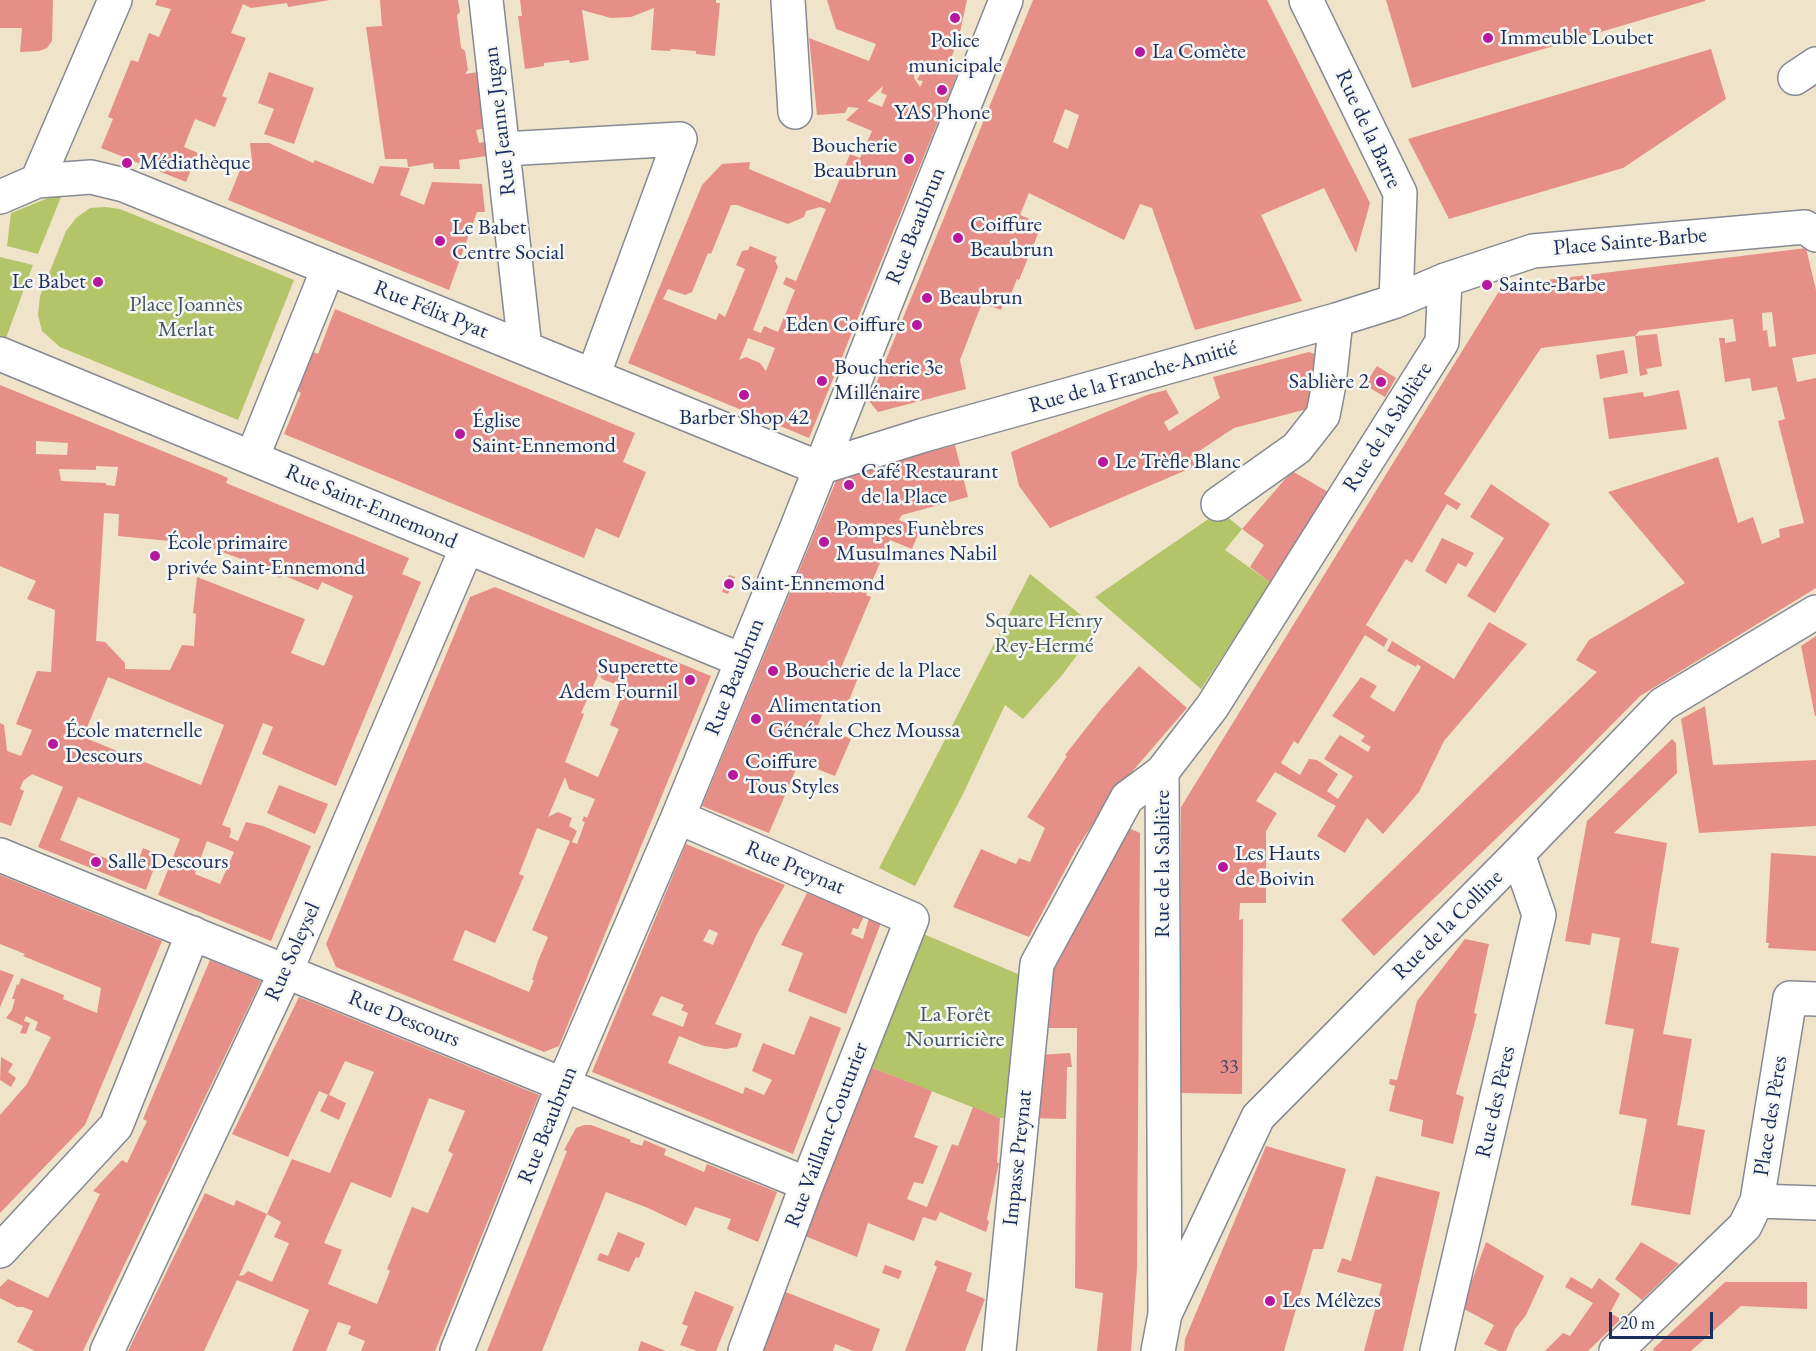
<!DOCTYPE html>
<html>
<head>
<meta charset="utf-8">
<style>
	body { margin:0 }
	#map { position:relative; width:1816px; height:1351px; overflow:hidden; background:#efe4c9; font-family:"EB Garamond",serif }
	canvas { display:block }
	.scale { position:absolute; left:1609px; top:1312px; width:104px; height:27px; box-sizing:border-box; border:3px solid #1b2f5e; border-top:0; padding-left:8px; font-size:18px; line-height:21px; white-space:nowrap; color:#1b2f5e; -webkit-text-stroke:4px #f6f6f2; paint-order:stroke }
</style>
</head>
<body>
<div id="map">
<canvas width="1816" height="1351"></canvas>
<div class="scale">20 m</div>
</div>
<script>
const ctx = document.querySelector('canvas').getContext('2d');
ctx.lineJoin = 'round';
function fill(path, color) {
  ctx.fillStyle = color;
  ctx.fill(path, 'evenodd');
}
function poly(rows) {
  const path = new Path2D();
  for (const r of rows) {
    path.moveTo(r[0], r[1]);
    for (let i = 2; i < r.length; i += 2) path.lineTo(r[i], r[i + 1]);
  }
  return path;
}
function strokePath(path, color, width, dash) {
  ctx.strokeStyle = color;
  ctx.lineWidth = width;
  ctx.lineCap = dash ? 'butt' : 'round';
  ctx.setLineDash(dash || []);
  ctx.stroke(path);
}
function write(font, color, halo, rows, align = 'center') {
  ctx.font = font + ' "EB Garamond",serif';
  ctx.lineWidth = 5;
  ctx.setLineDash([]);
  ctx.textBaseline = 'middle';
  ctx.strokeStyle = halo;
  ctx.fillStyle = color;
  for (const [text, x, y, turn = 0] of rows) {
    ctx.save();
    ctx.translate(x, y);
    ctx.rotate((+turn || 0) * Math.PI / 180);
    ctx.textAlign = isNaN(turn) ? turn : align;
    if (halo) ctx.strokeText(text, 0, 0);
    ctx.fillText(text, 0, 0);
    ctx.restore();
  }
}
fill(poly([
	[63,192,38,254,7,246,11,213],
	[105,207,120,209,294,280,238,420,60,347,42,331,38,315,40,296,66,231,76,218,90,208],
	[0,257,33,265,3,346,0,345],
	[1220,511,1242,529,1225,550,1271,583,1201,689,1095,597],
	[1030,574,1097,628,1063,674,1023,719,1005,705,963,794,915,886,879,868],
	[921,933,1025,977,1012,1118,1000,1118,870,1067]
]), '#b3c568');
fill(poly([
	[0,0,53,0,52,41,47,48,39,51,20,52,22,28,0,28],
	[157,0,330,0,288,7,287,3,251,8,243,4,231,33,246,38,222,96,227,98,215,127,195,119,184,147,198,153,186,182,101,148,113,119,108,117,131,60,138,62,149,33,159,37,171,9,155,5],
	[380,0,458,0,460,12,457,15,461,48,465,51,468,70,465,74,478,72,486,128,476,130,479,143,484,142,488,145,489,152,487,156,459,160,460,169,434,169,433,163,408,167,407,159,385,159,366,27,382,26],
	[520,0,716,0,716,3,720,3,715,56,696,54,696,51,671,49,670,51,651,50,654,8,631,17,611,18,582,10,589,60,570,63,569,60,544,63,544,66,525,69,518,16,522,16],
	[827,0,967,0,959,37,946,72,957,75,809,438,628,363,702,185,722,164,750,162,749,169,830,203,850,154,860,158,872,131,846,120,859,108,848,107,845,113,817,115,809,38,869,61,876,44,836,29],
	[923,60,924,66,917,80,923,81,920,87,914,78,914,70,911,65],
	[883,86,881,93,887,95,882,107,867,101],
	[731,205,737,205,788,224,804,217,806,211,820,207,826,209,796,281,786,277,783,284,795,290,778,332,764,326,761,333,753,330,778,267,775,261,777,257,750,246,748,250,742,251,736,265,745,269,725,317,719,313,716,320,663,299,668,289,685,295,692,292,708,253,711,254],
	[748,338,775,348,766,371,760,363,746,357,739,360],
	[1033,0,1267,0,1370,203,1356,253,1324,188,1261,215,1302,301,1195,330,1152,208,1140,204,1124,240,1029,193,1020,215,1042,224,1019,280,1017,279,1011,294,1008,293,1001,310,982,303,960,360,966,389,878,412,869,401],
	[1065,109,1079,115,1068,149,1053,142],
	[1386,0,1705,0,1705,1,1412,88],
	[1711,49,1726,99,1623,168,1449,219,1408,139],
	[269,72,314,88,294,144,264,134,274,109,258,103],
	[250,143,269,143,313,163,315,160,373,184,380,166,410,168,400,195,424,205,432,182,482,184,485,212,477,212,449,290,228,200,244,160,252,161],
	[1806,248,1816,290,1816,354,1792,358,1797,382,1816,378,1816,588,1640,696,1555,782,1374,956,1341,920,1597,672,1576,660,1589,640,1685,583,1608,492,1718,457,1738,523,1753,517,1762,544,1780,537,1779,529,1804,523,1778,421,1785,419,1777,387,1752,391,1750,378,1725,382,1719,338,1725,338,1725,343,1736,341,1733,319,1639,331,1635,336,1541,348,1444,494,1461,504,1457,510,1447,504,1412,563,1406,559,1366,625,1388,639,1384,647,1365,635,1298,744,1294,741,1281,763,1300,775,1309,759,1317,760,1338,774,1327,791,1338,799,1353,776,1324,759,1334,743,1340,735,1368,752,1371,747,1361,741,1365,736,1332,716,1361,677,1377,686,1370,697,1394,712,1421,667,1417,664,1416,667,1387,651,1392,641,1454,679,1489,622,1527,644,1444,741,1419,792,1383,834,1367,818,1345,853,1317,836,1336,806,1275,772,1256,801,1277,813,1266,831,1266,903,1240,903,1239,920,1243,919,1242,1094,1179,1093,1181,807,1501,288,1506,285],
	[1772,312,1776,346,1769,347,1767,330,1763,331,1762,313],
	[335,309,635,433,623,462,646,472,619,538,596,528,584,558,284,434,301,393,298,391,313,352,318,354],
	[1657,334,1662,366,1646,369,1648,374,1640,376,1635,336],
	[1624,350,1628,373,1600,379,1596,355],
	[1309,352,1317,355,1315,407,1234,428,1190,457,1196,466,1050,528,1019,486,1011,452,1147,395,1166,390,1179,413,1164,422,1169,431,1220,398,1213,377],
	[1377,366,1396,378,1385,397,1365,385],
	[0,385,219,474,228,478,226,483,409,558,402,574,421,582,336,786,262,754,273,727,263,723,222,825,230,828,231,832,229,837,238,841,246,822,263,826,311,846,271,941,158,895,180,839,78,797,60,840,135,870,143,848,159,855,146,890,38,847,63,787,32,774,23,781,20,789,24,791,11,826,0,822,0,723,4,725,7,751,21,756,32,730,16,724,37,671,51,672,55,610,27,599,36,581,0,566],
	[36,441,68,443,67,455,36,454],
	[96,466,118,467,115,486,106,485,106,483,61,481,59,469,96,470],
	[104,513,119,514,118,536,201,544,241,559,241,562,252,566,255,565,270,570,270,573,280,578,283,575,318,590,322,582,353,596,324,666,291,653,305,619,197,577,193,613,196,614,194,646,182,645,170,670,125,669,125,663,105,642,96,641],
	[108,677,224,725,201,785,83,737],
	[207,841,234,852,220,884,195,874],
	[1679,390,1687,429,1609,439,1603,398,1643,392,1644,397],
	[955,445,968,497,902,515,899,520,920,529,912,549,890,540,866,595,871,597,841,668,859,675,846,708,828,701,818,725,851,739,835,776,799,762,769,833,702,806,838,476],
	[1292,471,1328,492,1271,583,1250,567,1264,545,1242,529],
	[1491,484,1550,524,1495,613,1467,596,1504,538,1470,517],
	[1442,538,1474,553,1466,567,1458,563,1446,584,1425,571],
	[729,575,735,577,728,594,722,592],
	[495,587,711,676,559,1046,544,1052,336,967,326,944,470,597],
	[599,673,602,679,620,686,623,678,628,681,610,725,619,729,598,777,565,762,584,714,581,713],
	[565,777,569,789,595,799,587,818,584,816,582,821,585,822,577,844,572,842,577,831,569,826,572,818,558,812,548,817],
	[537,828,570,841,532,930,548,937,538,961,532,980,534,980,529,992,453,960,465,930,495,943,524,876,519,874],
	[1816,636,1816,716,1815,716,1801,646],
	[1139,666,1187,708,1112,795,1077,848,1029,937,953,907,981,849,1016,864,1019,858,1030,862,1045,828,1027,817,1067,756,1065,755,1102,708],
	[1705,706,1713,765,1816,760,1816,826,1699,833,1681,719],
	[1672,739,1676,743,1677,773,1614,833,1667,843,1651,943,1679,948,1663,1034,1692,1039,1677,1125,1705,1130,1690,1215,1631,1205,1647,1119,1619,1114,1634,1029,1605,1024,1620,938,1592,933,1590,945,1565,941,1587,821],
	[279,785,328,804,315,834,267,813],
	[1124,826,1140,833,1137,1268,1131,1351,1097,1351,1103,1293,1075,1288,1077,1028,1041,1028,1047,968],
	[686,844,785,885,757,934,715,1024,742,1034,737,1047,726,1049,704,1046,679,1036,668,1063,743,1094,745,1087,764,1095,772,1080,752,1071,763,1043,794,1055,810,1016,841,1028,793,1154,592,1072],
	[709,929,718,933,713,945,703,941],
	[661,996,684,1005,681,1010,688,1013,683,1027,652,1015],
	[1771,853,1816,856,1816,951,1768,948,1769,943,1766,943],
	[0,875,162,941,85,1125,0,1213,0,1115,27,1084,51,1037,35,1030,38,1022,26,1016,24,1021,30,1023,26,1034,20,1033,23,1026,6,1018,12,1010,15,999,12,999,17,984,19,985,21,978,64,995,63,999,97,1013,101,988,23,956,25,954,0,944],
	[807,893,864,916,858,929,853,928,851,934,863,939,869,918,881,923,846,1014,788,991,803,953,781,945],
	[1465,939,1489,944,1474,1013,1477,1014,1456,1094,1464,1097,1453,1144,1421,1136,1423,1120,1389,1111,1395,1086,1389,1084,1390,1079,1397,1080,1417,1001],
	[210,960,261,981,83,1351,35,1351,17,1342,33,1311,23,1307,17,1307,0,1298,0,1287,8,1279,48,1298,100,1194,93,1191,122,1160,127,1163,147,1121,143,1119],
	[0,970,14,975,0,1007],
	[299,997,539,1095,435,1351,361,1351,365,1341,348,1334,351,1326,338,1322,326,1351,292,1351,309,1310,237,1280,204,1351,128,1351,205,1193,234,1206,236,1200,267,1214,292,1159,330,1173,374,1072,345,1061,329,1095,346,1103,339,1120,320,1111,328,1095,319,1091,288,1157,232,1134],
	[429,1098,465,1111,448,1151,453,1154,428,1213,412,1207,387,1269,390,1271,377,1304,328,1284,342,1250,324,1243,351,1182,391,1198],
	[267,1214,281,1222,274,1237,289,1243,272,1282,248,1271,244,1275,239,1276],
	[1070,1053,1072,1067,1067,1067,1066,1119,1031,1118,1038,1055],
	[1,1057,13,1064,8,1072,16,1078,11,1087,0,1080],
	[870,1067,932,1091,914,1137,938,1146,923,1184,914,1182,907,1199,927,1207,952,1144,958,1146,973,1107,1000,1118,997,1163,999,1163,987,1219,989,1222,986,1232,940,1212,936,1221,923,1217,914,1241,868,1223,857,1257,805,1236],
	[584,1125,591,1125,631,1140,630,1142,642,1146,644,1140,666,1149,664,1155,704,1172,707,1164,777,1192,758,1242,727,1229,731,1219,695,1207,686,1226,648,1208,606,1192,542,1351,487,1351,567,1151,564,1150,576,1128],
	[1266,1146,1346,1169,1323,1249,1313,1249,1284,1351,1184,1351,1185,1339],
	[1376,1176,1440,1192,1403,1351,1364,1351,1382,1284,1337,1272,1342,1258,1351,1261],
	[618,1232,645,1243,639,1258,636,1257,629,1272,597,1260,600,1253,608,1256],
	[1486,1242,1544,1276,1526,1315,1515,1329,1506,1351,1499,1351,1484,1344,1494,1325,1464,1309,1470,1286],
	[1641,1242,1679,1264,1642,1300,1615,1279],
	[936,1260,972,1273,966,1291,985,1299,965,1351,905,1351,937,1267,934,1265],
	[885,1265,902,1271,899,1279,882,1273],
	[1571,1277,1592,1289,1599,1278,1620,1294,1610,1313,1621,1319,1588,1351,1545,1351,1563,1333,1570,1336,1593,1303,1565,1287],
	[1725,1282,1807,1282,1807,1309,1741,1306,1691,1351,1654,1351,1653,1349],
	[695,1291,734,1307,716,1351,697,1351,680,1345,688,1326,682,1324],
	[783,1291,880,1329,872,1351,853,1351,835,1344,833,1351,760,1351],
	[641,1341,666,1351,638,1351]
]), '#e68f88');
const minor = poly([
	[486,0,525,348],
	[788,0,795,112],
	[1306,0,1400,193,1396,301],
	[1795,78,1816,64],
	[504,149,680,139,593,376],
	[37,181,115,0],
	[0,197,37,181,91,177,124,185,819,468],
	[0,354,741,660],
	[252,458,328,269],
	[819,468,924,435,1336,320,1396,301,1445,280,1533,251,1805,227,1816,235],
	[1218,504,1297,448,1323,415,1329,384,1336,320],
	[678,817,912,919,807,1184,745,1351],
	[0,855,807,1184],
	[1757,1201,1816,1203],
	[0,1251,116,1126,193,933],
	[1165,1314,1258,1117,1518,854,1663,704,1816,612],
	[107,1351,286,971,467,547],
	[457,1351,563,1085,678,817,797,527,1006,0],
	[999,1351,1037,964,1127,798,1162,772,1212,707,1442,342,1445,280],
	[1158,1351,1165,1314,1162,772],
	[1437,1351,1539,915,1518,854],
	[1616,1351,1745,1226,1757,1201,1790,998,1816,999]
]);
strokePath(minor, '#858a94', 36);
strokePath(minor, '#fff', 33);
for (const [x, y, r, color] of [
	[955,18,6,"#b5179e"],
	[1488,38,6,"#b5179e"],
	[1140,52,6,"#b5179e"],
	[942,90,6,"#b5179e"],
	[909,159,6,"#b5179e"],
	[127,163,6,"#b5179e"],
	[958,238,6,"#b5179e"],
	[440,241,6,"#b5179e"],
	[98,282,6,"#b5179e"],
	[1487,285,6,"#b5179e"],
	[927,298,6,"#b5179e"],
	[917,325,6,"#b5179e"],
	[822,381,6,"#b5179e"],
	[1381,382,6,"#b5179e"],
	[744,395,6,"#b5179e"],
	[460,434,6,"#b5179e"],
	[1103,462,6,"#b5179e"],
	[849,485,6,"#b5179e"],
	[824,542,6,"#b5179e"],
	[155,556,6,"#b5179e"],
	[729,584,6,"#b5179e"],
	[773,671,6,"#b5179e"],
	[690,680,6,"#b5179e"],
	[756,719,6,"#b5179e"],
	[53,744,6,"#b5179e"],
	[733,775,6,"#b5179e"],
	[96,862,6,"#b5179e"],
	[1223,867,6,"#b5179e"],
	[1270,1301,6,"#b5179e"]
]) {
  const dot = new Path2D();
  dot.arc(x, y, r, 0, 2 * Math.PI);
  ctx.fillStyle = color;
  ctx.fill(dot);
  strokePath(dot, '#f6f6f2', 2);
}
write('20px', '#4e4768', null, [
	["33",1229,1068]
]);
write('22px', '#1b2f5e', '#f6f6f2', [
	["Immeuble Loubet",1500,38],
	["Police",955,41,"center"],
	["municipale",955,66,"center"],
	["La Comète",1152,52],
	["YAS Phone",942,113,"center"],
	["Boucherie",897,146,"right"],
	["Beaubrun",897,171,"right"],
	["Médiathèque",139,163],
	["Coiffure",970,225],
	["Beaubrun",970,250],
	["Le Babet",452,228],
	["Centre Social",452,253],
	["Le Babet",86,282,"right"],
	["Sainte-Barbe",1499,285],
	["Beaubrun",939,298],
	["Eden Coiffure",905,325,"right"],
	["Boucherie 3e",834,368],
	["Millénaire",834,393],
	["Sablière 2",1369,382,"right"],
	["Barber Shop 42",744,418,"center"],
	["Église",472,421],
	["Saint-Ennemond",472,446],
	["Le Trèfle Blanc",1115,462],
	["Café Restaurant",861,472],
	["de la Place",861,497],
	["Pompes Funèbres",836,529],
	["Musulmanes Nabil",836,554],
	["École primaire",167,543],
	["privée Saint-Ennemond",167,568],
	["Saint-Ennemond",741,584],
	["Superette",678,667,"right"],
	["Adem Fournil",678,692,"right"],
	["Boucherie de la Place",785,671],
	["Alimentation",768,706],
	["Générale Chez Moussa",768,731],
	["École maternelle",65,731],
	["Descours",65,756],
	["Coiffure",745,762],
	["Tous Styles",745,787],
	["Les Hauts",1235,854],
	["de Boivin",1235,879],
	["Salle Descours",108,862],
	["Les Mélèzes",1282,1301]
], 'left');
write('22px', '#1b2f5e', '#f6f6f2', [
	["Rue Jeanne Jugan",500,121,-97],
	["Rue de la Barre",1368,129,65],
	["Rue Beaubrun",916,226,-68],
	["Place Sainte-Barbe",1630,242,-5],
	["Rue Félix Pyat",431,310,22],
	["Rue de la Franche-Amitié",1133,377,-16],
	["Rue de la Sablière",1388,427,-58],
	["Rue Saint-Ennemond",371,507,23],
	["Rue Beaubrun",735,677,-68],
	["Rue de la Sablière",1163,864,-90],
	["Rue Preynat",795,868,23],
	["Rue de la Colline",1448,925,-45],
	["Rue Soleysel",293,952,-66],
	["Rue Descours",404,1019,22],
	["Rue des Pères",1496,1102,-77],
	["Place des Pères",1771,1116,-81],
	["Rue Beaubrun",548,1125,-68],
	["Rue Vaillant-Couturier",827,1135,-69],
	["Impasse Preynat",1018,1158,-84]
]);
write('22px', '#415460', '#f6f6f2', [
	["Place Joannès",186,305],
	["Merlat",186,330],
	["Square Henry",1044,621],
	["Rey-Hermé",1044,646],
	["La Forêt",955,1015],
	["Nourricière",955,1040]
]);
</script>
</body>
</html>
